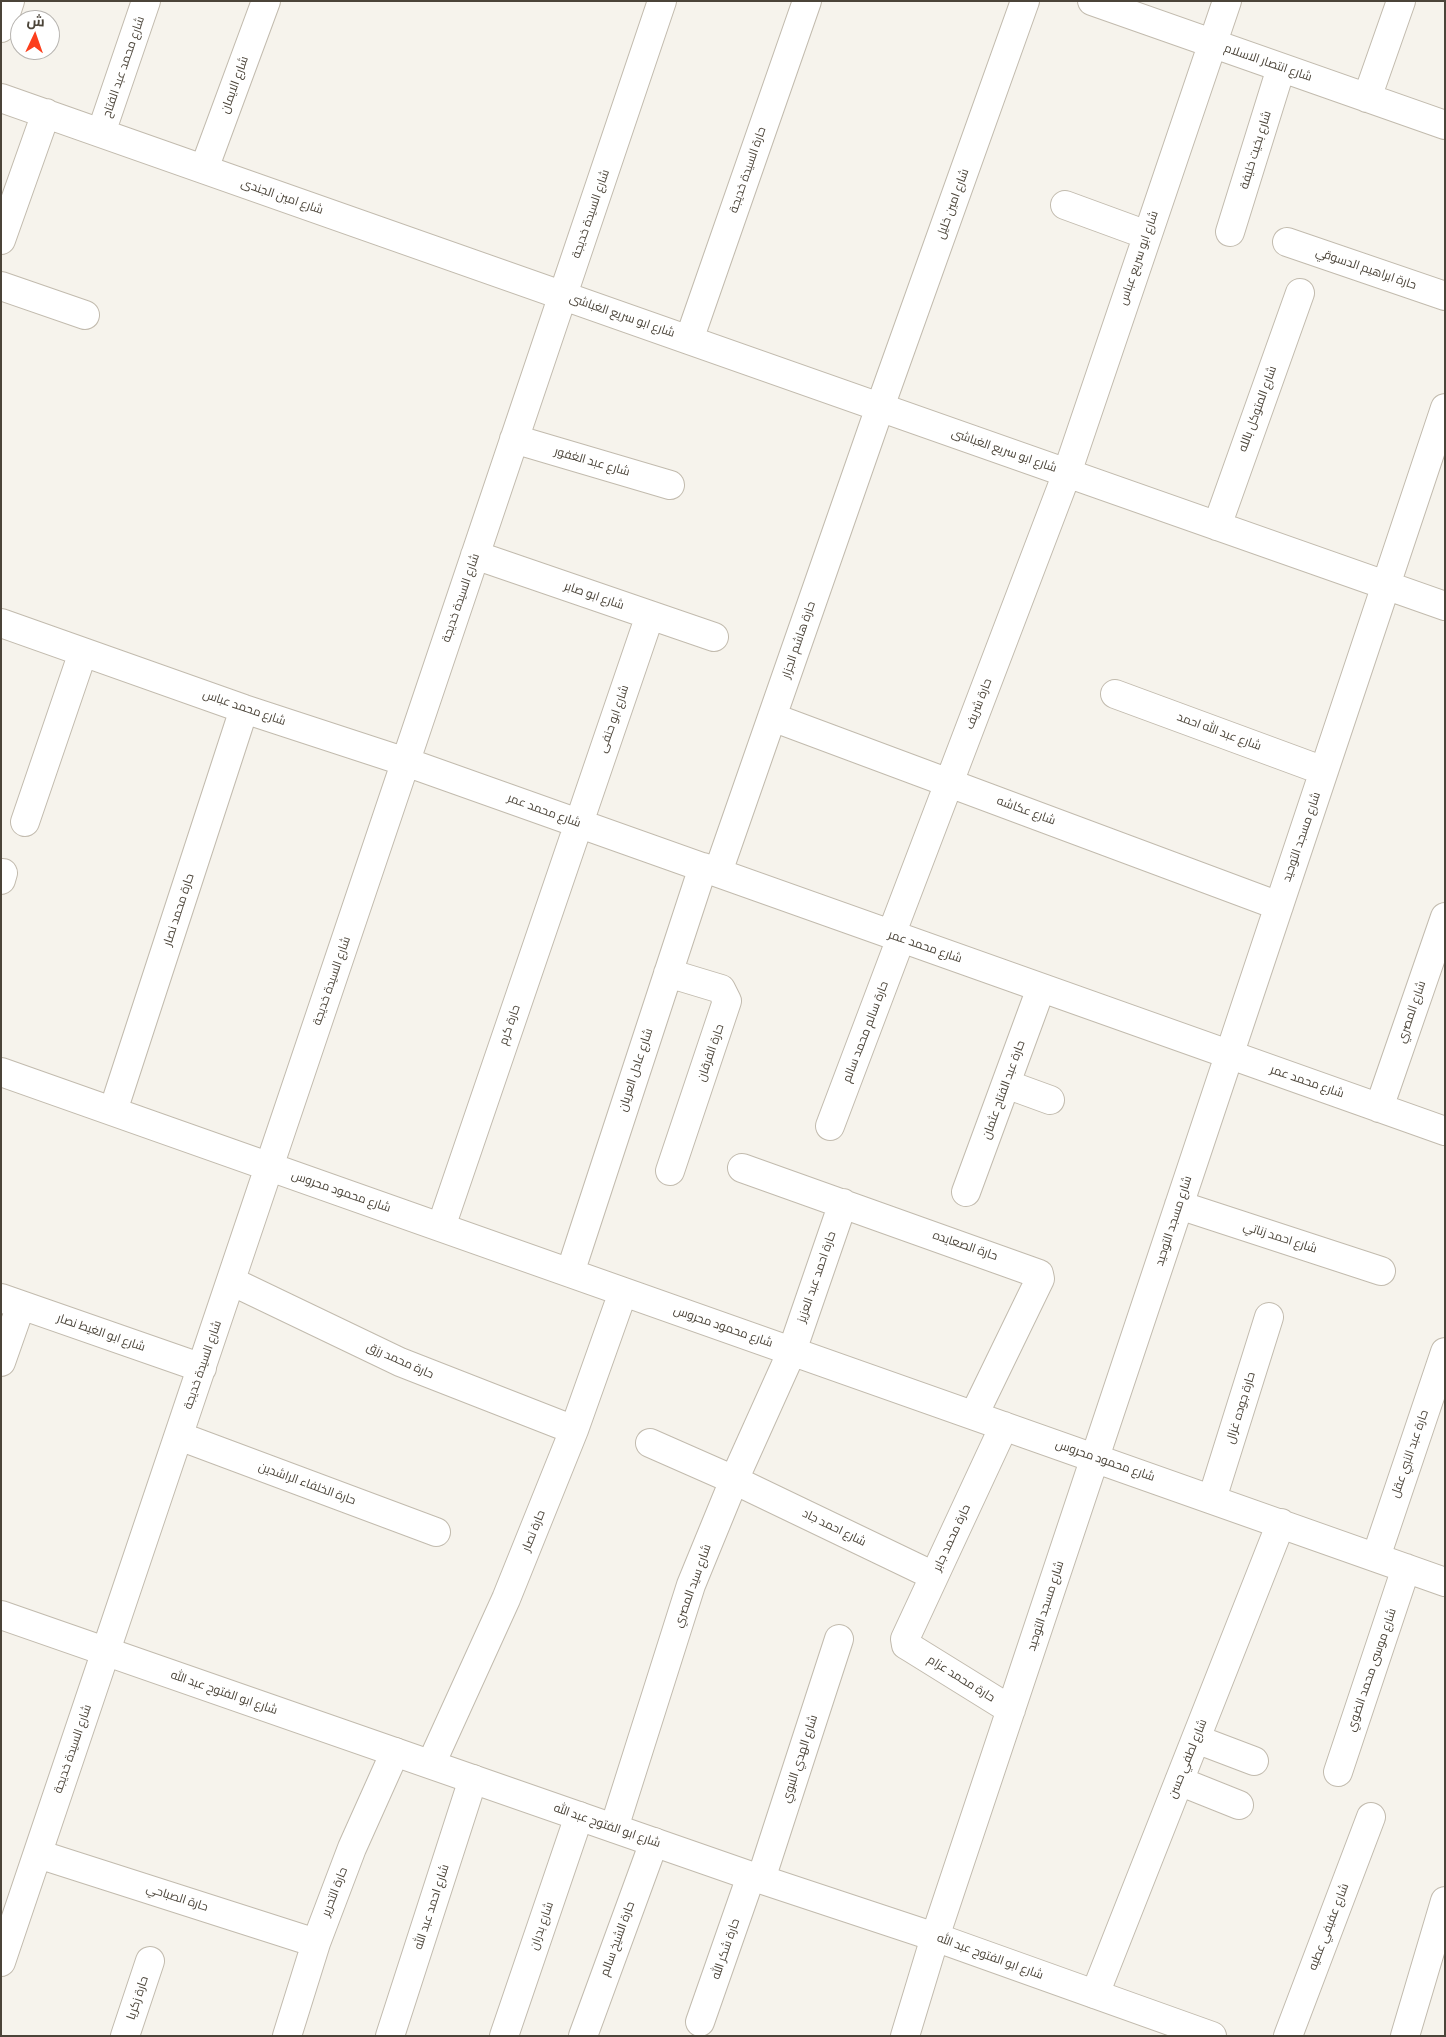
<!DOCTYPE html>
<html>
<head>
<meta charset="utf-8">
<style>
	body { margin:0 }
	#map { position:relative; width:1446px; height:2037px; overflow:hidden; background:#f6f3ec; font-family:"Archivo Narrow",Cairo,sans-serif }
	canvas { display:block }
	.frame { position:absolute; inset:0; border:2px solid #4b4439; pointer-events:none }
	.north { position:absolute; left:10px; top:10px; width:50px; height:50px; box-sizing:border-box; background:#fff; border:1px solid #b7b4b0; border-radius:50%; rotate:3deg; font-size:14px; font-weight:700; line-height:20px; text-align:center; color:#4b4439 }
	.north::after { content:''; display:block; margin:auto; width:18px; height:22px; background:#fc3f1d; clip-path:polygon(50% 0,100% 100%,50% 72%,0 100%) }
</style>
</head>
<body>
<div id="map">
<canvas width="1446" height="2037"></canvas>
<div class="frame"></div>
<div class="north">ش</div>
</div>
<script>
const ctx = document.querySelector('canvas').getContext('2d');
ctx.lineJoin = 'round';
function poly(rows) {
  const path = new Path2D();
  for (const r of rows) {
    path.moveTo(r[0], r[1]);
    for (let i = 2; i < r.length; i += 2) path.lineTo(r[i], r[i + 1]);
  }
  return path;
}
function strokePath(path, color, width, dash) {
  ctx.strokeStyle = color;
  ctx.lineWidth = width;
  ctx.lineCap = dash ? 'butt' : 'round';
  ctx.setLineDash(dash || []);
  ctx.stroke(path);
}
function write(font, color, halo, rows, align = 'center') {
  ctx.font = font + ' "Archivo Narrow",Cairo,sans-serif';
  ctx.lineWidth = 4.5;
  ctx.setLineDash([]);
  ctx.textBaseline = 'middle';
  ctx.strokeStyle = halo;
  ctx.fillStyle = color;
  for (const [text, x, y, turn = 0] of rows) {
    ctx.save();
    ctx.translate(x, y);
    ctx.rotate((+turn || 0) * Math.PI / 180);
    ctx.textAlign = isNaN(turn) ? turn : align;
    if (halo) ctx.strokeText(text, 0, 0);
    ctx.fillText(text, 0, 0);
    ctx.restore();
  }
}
const minor = poly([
	[1092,1,1445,125],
	[1,28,10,1],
	[1,98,1445,606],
	[1367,98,1401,1],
	[101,133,146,1],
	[204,169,266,1],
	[1065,205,1147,235],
	[1230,232,1281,68],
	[1,240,46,113],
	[1287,242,1445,296],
	[1,286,85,315],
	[689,340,807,1],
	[514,439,670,485],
	[1217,526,1300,293],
	[475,555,714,637],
	[1,623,244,709,406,762,1445,1131],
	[1115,694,1324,771],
	[772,717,1279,906],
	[25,822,83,652],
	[718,872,880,407,1025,1],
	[1,880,3,873],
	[891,935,1067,473,1227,1],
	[668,973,721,989,727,1001,670,1171],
	[1,1072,1445,1582],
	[1006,1084,1050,1100],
	[1379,1108,1445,917],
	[113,1111,244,709],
	[830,1126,901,938],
	[742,1168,1039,1274,1040,1279,974,1415],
	[966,1192,1041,988],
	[1179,1205,1381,1271],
	[441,1227,650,615],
	[570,1273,703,867],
	[231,1281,400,1362,574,1430],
	[1,1298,202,1368],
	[1,1362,21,1305],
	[1004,1426,905,1639,906,1645,911,1648,1011,1710],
	[179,1436,436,1532],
	[650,1443,734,1480,934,1576],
	[1212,1499,1269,1317],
	[1376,1557,1445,1352],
	[1196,1739,1254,1761],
	[431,1764,506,1599,574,1430,623,1292],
	[1338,1772,1406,1568],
	[1179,1781,1239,1805],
	[614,1828,691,1585,734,1480,792,1351,843,1203],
	[38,1854,316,1943],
	[761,1879,839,1639],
	[1,1962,662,1],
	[1095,1994,1281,1523],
	[700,2022,751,1876],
	[125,2036,150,1961],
	[287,2036,316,1943,352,1848,395,1752],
	[390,2036,473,1779],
	[504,2036,579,1816],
	[583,2036,654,1842],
	[905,2036,935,1937,1445,408],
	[1288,2036,1371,1817],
	[1405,2036,1445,1901]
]);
const tertiary = poly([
	[1,1615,751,1876,935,1937,1212,2036]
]);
strokePath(minor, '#c2bbae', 30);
strokePath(tertiary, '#c2bbae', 30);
strokePath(minor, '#fff', 28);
strokePath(tertiary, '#fff', 28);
write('12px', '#4b4439', '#fff', [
	["شارع انتصار الاسلام",1268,63,19],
	["شارع محمد عبد الفتاح",124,67,-71],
	["شارع الايمان",235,85,-70],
	["شارع بخيت خليفة",1256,150,-73],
	["حارة السيدة خديجة",748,170,-71],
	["شارع امين الجندى",282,197,19],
	["شارع امين خليل",953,204,-70],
	["شارع السيدة خديجة",591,214,-71],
	["شارع ابو سريع عباس",1139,258,-71],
	["حارة ابراهيم الدسوقي",1366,269,19],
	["شارع ابو سريع الغباشى",622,316,19],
	["شارع المتوكل بالله",1258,409,-70],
	["شارع ابو سريع الغباشى",1004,451,19],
	["شارع عبد الغفور",592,462,16],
	["شارع ابو صابر",594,596,19],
	["شارع السيدة خديجة",461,598,-71],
	["حارة هاشم الجزار",799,640,-71],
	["حارة شريف",979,704,-69],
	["شارع محمد عباس",244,708,19],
	["شارع ابو حنفى",614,719,-71],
	["شارع عبد الله احمد",1219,732,20],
	["شارع محمد عمر",544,811,20],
	["شارع عكاشه",1026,811,20],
	["شارع مسجد التوحيد",1302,837,-71],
	["حارة محمد نصار",179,910,-72],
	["شارع محمد عمر",925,947,19],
	["شارع السيدة خديجة",332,981,-71],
	["شارع المصري",1412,1012,-71],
	["حارة كرم",510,1025,-71],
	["حارة سالم محمد سالم",866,1032,-69],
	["حارة الفرقان",711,1053,-71],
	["شارع عادل العريان",636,1070,-72],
	["شارع محمد عمر",1307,1082,19],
	["حارة عبد الفتاح عثمان",1004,1090,-70],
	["شارع محمود محروس",341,1192,19],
	["شارع مسجد التوحيد",1174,1221,-72],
	["شارع احمد زناتي",1280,1238,18],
	["حارة الصعايده",965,1246,19],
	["حارة احمد عبد العزيز",817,1277,-71],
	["شارع محمود محروس",723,1327,19],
	["شارع ابو الغيط نصار",101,1333,19],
	["حارة محمد رزق",400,1361,24],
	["شارع السيدة خديجة",203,1365,-71],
	["حارة جوده غزال",1241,1408,-73],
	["حارة عبد النبي عقل",1410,1454,-71],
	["شارع محمود محروس",1105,1461,19],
	["حارة الخلفاء الراشدين",307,1484,20],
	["شارع احمد جاد",834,1528,26],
	["حارة نصار",534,1531,-68],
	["حارة محمد جابر",952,1538,-65],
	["شارع سيد المصري",693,1586,-70],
	["شارع مسجد التوحيد",1046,1606,-72],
	["شارع موسى محمد الضوي",1372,1670,-71],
	["حارة محمد عزام",961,1679,32],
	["شارع ابو الفتوح عبد الله",224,1693,19],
	["شارع السيدة خديجة",73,1749,-71],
	["شارع الهدي النبوي",800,1759,-72],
	["شارع لطفي حسن",1188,1759,-68],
	["شارع ابو الفتوح عبد الله",607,1826,19],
	["حارة التحرير",335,1892,-69],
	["حارة الصباحي",177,1898,18],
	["شارع احمد عبد الله",432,1907,-72],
	["شارع بدران",542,1926,-71],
	["شارع عفيفي عطيه",1329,1927,-69],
	["حارة الشيخ سالم",618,1939,-70],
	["حارة شكر الله",726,1949,-71],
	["شارع ابو الفتوح عبد الله",990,1957,20],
	["حارة زكريا",138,1998,-72]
]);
</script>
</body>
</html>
